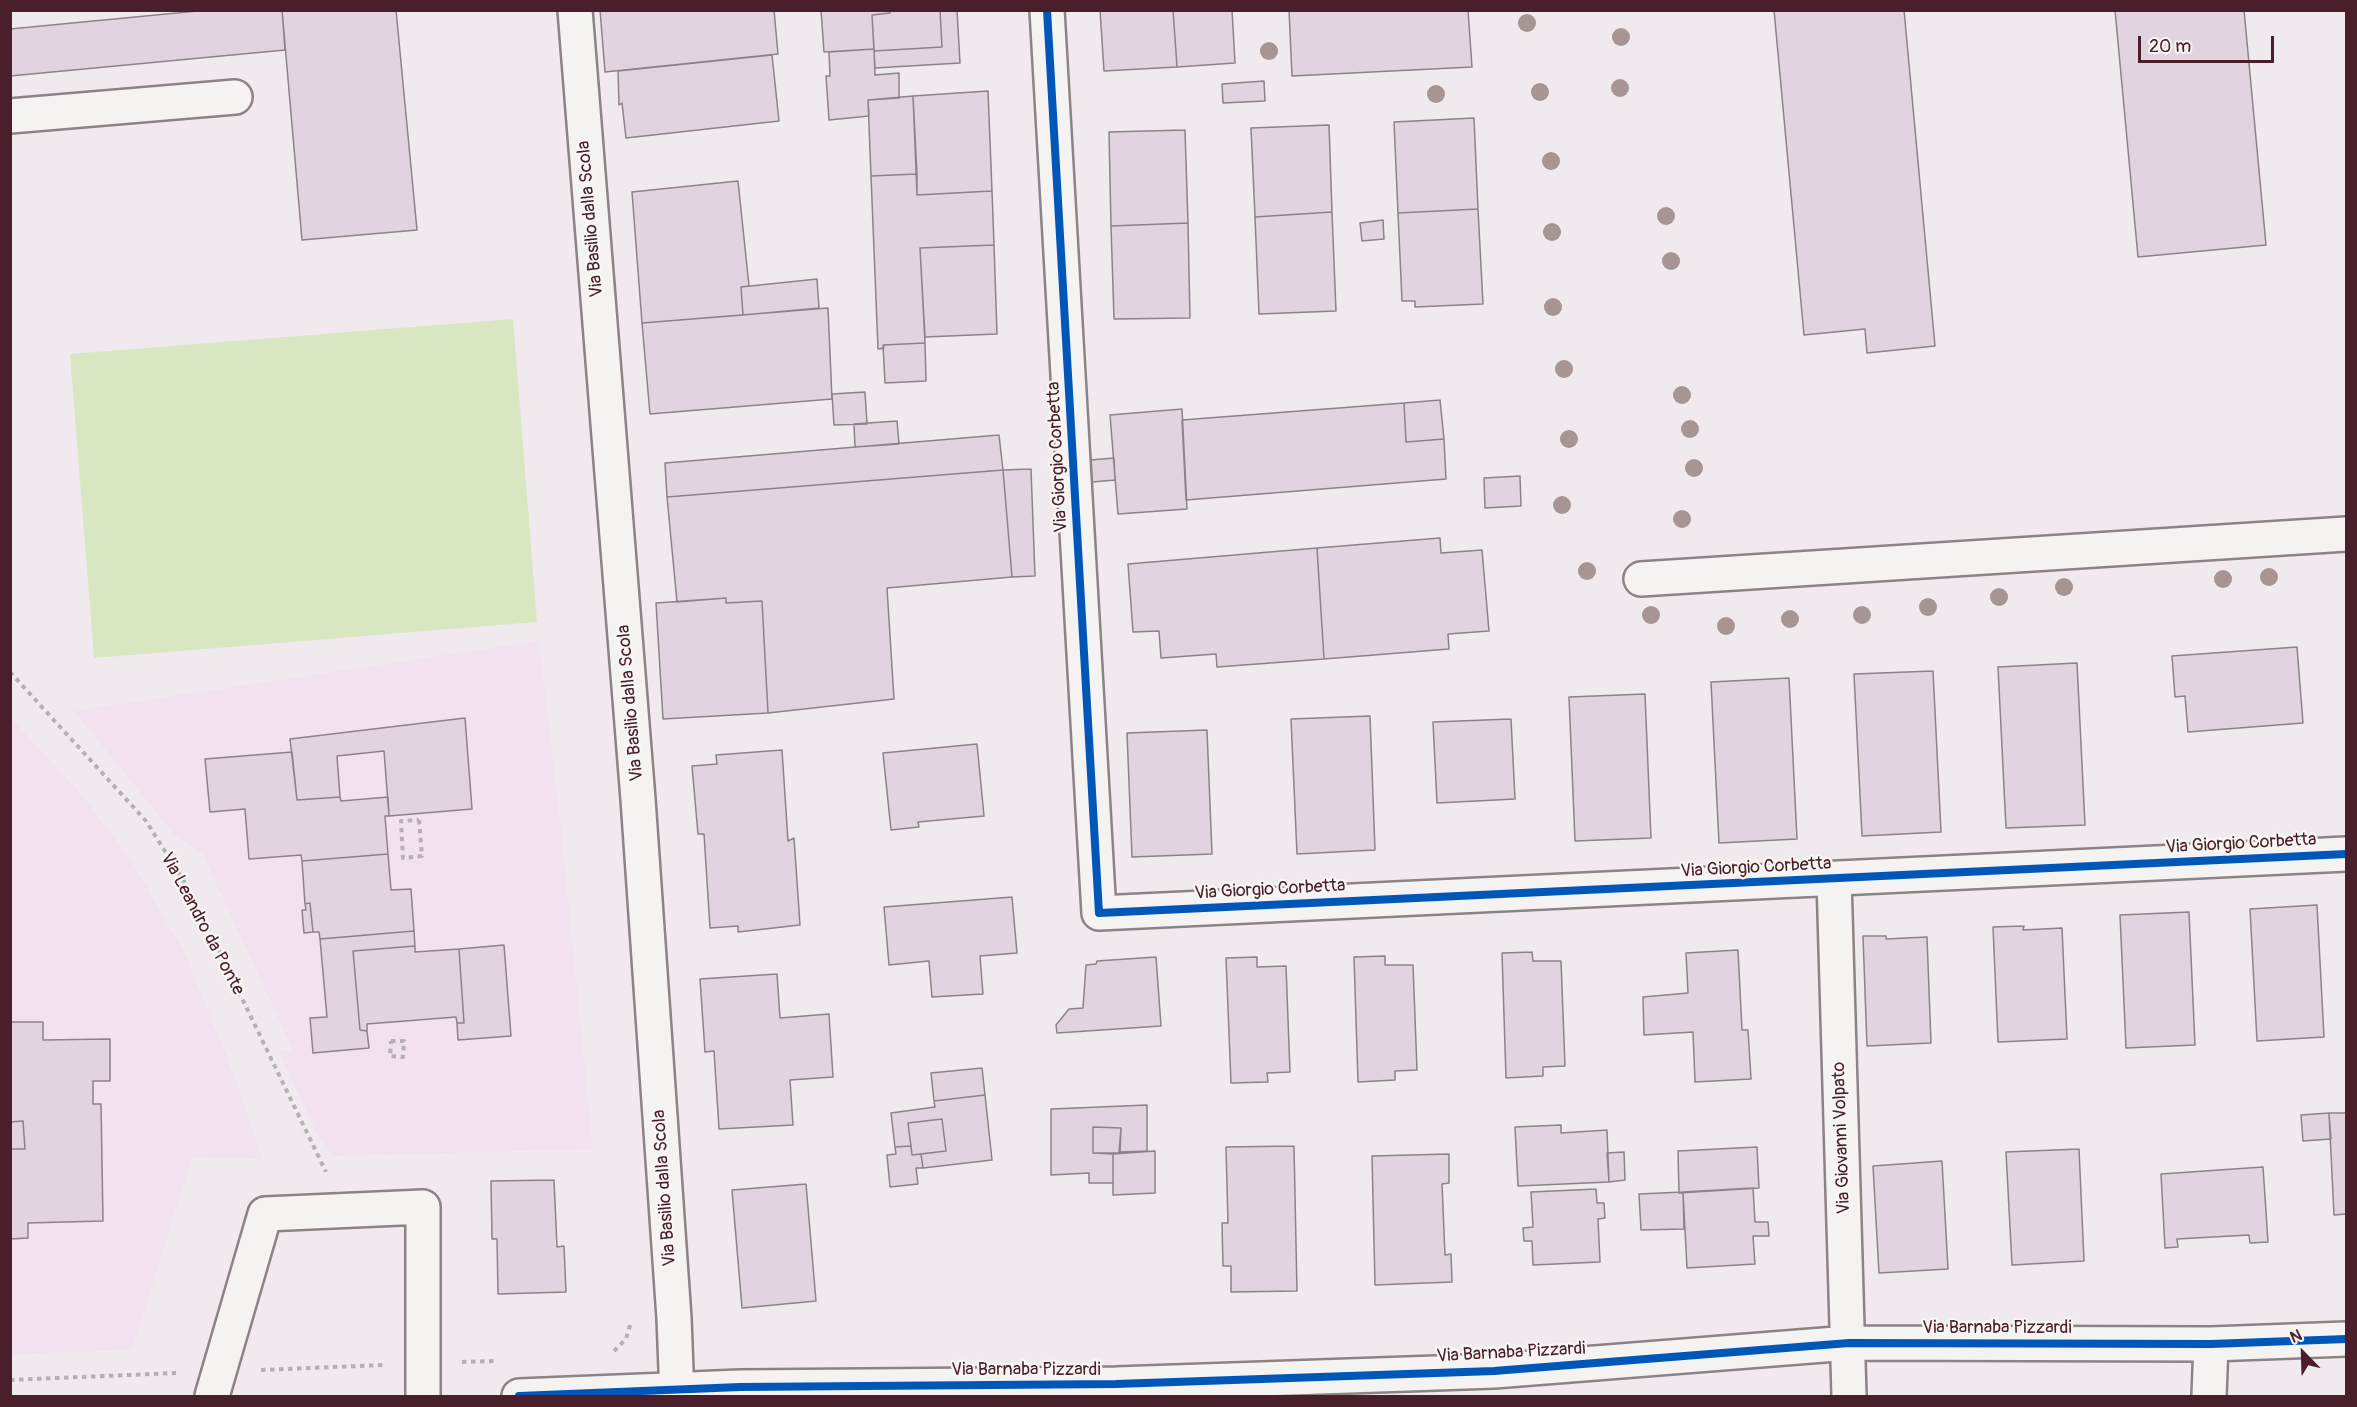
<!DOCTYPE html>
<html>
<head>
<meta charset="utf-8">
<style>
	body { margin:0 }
	#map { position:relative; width:2357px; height:1407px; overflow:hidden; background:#f0eaee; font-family:Pangolin,sans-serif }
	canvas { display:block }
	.frame { position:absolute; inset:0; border:12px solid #4a1f2b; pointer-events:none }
	.north { position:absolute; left:2273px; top:1323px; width:60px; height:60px; -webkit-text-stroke:4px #f6f6f2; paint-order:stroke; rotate:337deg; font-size:16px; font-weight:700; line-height:24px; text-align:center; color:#4a1f2b }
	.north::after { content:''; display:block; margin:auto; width:21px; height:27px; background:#4a1f2b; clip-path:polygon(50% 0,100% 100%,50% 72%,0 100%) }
	.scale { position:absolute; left:2138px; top:36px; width:136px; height:27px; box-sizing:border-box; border:3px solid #4a1f2b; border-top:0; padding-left:8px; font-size:18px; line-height:21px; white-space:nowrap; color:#4a1f2b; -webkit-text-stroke:4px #f6f6f2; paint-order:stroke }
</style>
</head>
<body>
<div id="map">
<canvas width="2357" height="1407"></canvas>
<div class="frame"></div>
<div class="north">N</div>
<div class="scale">20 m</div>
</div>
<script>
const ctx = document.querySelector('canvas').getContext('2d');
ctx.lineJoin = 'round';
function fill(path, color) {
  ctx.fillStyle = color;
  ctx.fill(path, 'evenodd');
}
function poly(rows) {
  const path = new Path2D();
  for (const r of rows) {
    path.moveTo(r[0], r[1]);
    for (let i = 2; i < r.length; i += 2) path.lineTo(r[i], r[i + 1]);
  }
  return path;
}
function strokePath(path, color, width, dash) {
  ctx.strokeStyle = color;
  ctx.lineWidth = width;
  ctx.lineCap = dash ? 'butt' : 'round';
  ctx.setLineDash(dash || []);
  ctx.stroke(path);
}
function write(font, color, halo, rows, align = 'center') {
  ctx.font = font + ' Pangolin,sans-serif';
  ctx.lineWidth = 4.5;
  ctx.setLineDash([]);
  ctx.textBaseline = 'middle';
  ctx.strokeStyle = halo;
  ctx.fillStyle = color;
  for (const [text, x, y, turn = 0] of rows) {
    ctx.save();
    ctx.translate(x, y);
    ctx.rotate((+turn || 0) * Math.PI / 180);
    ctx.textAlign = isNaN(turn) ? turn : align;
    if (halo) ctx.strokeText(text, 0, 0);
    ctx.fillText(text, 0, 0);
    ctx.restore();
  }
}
fill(poly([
	[539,641,562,839,593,1149,334,1156,317,1134,278,1050,294,1052,202,853,176,837,74,711],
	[10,717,81,794,131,860,185,954,236,1080,262,1159,192,1157,132,1350,11,1354]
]), '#f1e2ed');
fill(poly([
	[513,319,537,622,94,658,70,354]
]), '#d8e7c1');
const building = poly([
	[208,10,282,10,285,50,10,76,10,29,208,10],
	[282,10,396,10,417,230,302,240,282,10],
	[600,10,774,10,778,54,605,72,600,10],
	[821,10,889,10,890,13,872,15,874,49,824,52,821,10],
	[889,10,940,10,942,47,874,51,872,15,890,13,889,10],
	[940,10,957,10,960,63,875,68,874,51,942,47,940,10],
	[1100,10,1173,10,1177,67,1104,71,1100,10],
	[1173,10,1232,10,1235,63,1177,67,1173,10],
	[1289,10,1468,10,1472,67,1292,76,1289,10],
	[1774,10,1904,10,1935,346,1867,353,1865,329,1804,335,1774,10],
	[2115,10,2244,10,2266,245,2138,257,2115,10],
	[874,49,875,75,899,73,899,98,868,100,869,116,829,120,826,76,830,76,829,52,874,49],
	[772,55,779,121,626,138,622,103,619,105,618,71,772,55],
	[1264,81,1265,101,1223,103,1222,84,1264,81],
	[988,91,992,191,917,195,913,96,988,91],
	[913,96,917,174,871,176,868,100,913,96],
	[1474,118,1478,209,1398,213,1394,122,1474,118],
	[1329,125,1332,212,1255,217,1251,128,1329,125],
	[1185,130,1188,223,1111,226,1109,132,1185,130],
	[917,174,917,195,992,191,994,245,920,248,925,343,883,345,884,348,878,349,871,176,917,174],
	[738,181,749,286,741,287,743,315,642,323,632,192,738,181],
	[1478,209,1483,304,1415,307,1415,301,1402,301,1398,213,1478,209],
	[1332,212,1336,311,1259,314,1255,217,1332,212],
	[1383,220,1384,239,1362,241,1360,223,1383,220],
	[1188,223,1190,318,1114,319,1111,226,1188,223],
	[994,245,997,334,925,337,920,248,994,245],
	[817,279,819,308,743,315,741,287,817,279],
	[828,308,832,399,650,414,642,323,828,308],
	[925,343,926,381,885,383,883,345,925,343],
	[865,392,867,424,834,425,832,394,865,392],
	[1440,400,1444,439,1406,442,1404,403,1440,400],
	[1404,403,1406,442,1444,439,1446,479,1186,500,1182,420,1404,403],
	[1182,409,1187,509,1118,514,1110,415,1182,409],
	[897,421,899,444,855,447,854,424,897,421],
	[999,435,1003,470,667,497,665,463,999,435],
	[1114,458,1115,480,1092,482,1090,460,1114,458],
	[1031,469,1035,576,1012,577,1003,470,1031,469],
	[1003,470,1012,577,887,588,894,699,768,713,762,601,726,603,726,598,677,602,667,497,1003,470],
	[1520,476,1521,506,1485,508,1484,478,1520,476],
	[1440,538,1441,553,1482,550,1489,631,1448,634,1449,649,1324,659,1317,548,1440,538],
	[1317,548,1324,659,1217,667,1216,654,1161,658,1159,631,1133,632,1128,564,1317,548],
	[726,598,726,603,762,601,768,713,663,719,656,603,726,598],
	[2297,647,2303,723,2188,732,2185,696,2175,697,2172,656,2297,647],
	[2077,663,2085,825,2006,828,1998,667,2077,663],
	[1933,671,1941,832,1862,836,1854,674,1933,671],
	[1789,678,1797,839,1719,843,1711,682,1789,678],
	[1645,694,1651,838,1575,841,1569,697,1645,694],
	[1370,716,1375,850,1297,854,1291,719,1370,716],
	[465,718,472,809,389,816,384,751,337,756,340,797,297,800,290,739,465,718],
	[1511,719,1515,799,1437,803,1433,722,1511,719],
	[1207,730,1212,854,1132,857,1127,733,1207,730],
	[977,744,984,816,918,822,919,827,891,830,883,753,977,744],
	[782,750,788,841,794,838,800,925,738,932,738,926,710,928,704,834,698,834,692,766,717,764,716,755,782,750],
	[292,752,297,800,340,797,341,801,388,797,389,816,385,816,388,854,302,861,301,855,249,859,245,809,210,812,205,759,292,752],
	[388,854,391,890,411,889,414,931,320,939,319,932,313,932,310,903,305,904,302,861,388,854],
	[1012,897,1017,953,980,956,983,994,932,997,929,961,889,965,884,907,1012,897],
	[310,903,313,932,304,933,302,910,306,910,305,904,310,903],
	[2317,905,2324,1037,2257,1041,2250,909,2317,905],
	[2189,912,2195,1045,2126,1048,2120,915,2189,912],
	[2024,926,2023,930,2062,928,2067,1039,1998,1042,1993,927,2024,926],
	[414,931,415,946,353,951,360,1030,367,1031,369,1048,313,1053,310,1018,327,1017,320,939,414,931],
	[1863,936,1886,936,1886,939,1927,937,1931,1043,1867,1046,1863,936],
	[504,945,511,1036,458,1040,457,1023,464,1023,459,949,504,945],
	[415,946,415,952,459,949,464,1023,457,1023,456,1017,367,1024,367,1031,360,1030,353,951,415,946],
	[1738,950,1742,1030,1748,1030,1751,1079,1695,1082,1693,1032,1644,1035,1643,997,1688,993,1686,953,1738,950],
	[1532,952,1533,961,1561,961,1565,1066,1543,1067,1543,1076,1506,1078,1502,953,1532,952],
	[1385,956,1385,965,1413,965,1417,1070,1395,1071,1395,1080,1358,1082,1354,957,1385,956],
	[1156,957,1161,1026,1057,1033,1056,1025,1069,1009,1083,1008,1086,965,1096,964,1097,961,1156,957],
	[1257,957,1257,967,1286,966,1290,1072,1267,1073,1268,1082,1231,1083,1226,958,1257,957],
	[777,974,780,1018,829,1014,833,1077,790,1080,793,1125,719,1129,714,1051,705,1052,700,979,777,974],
	[10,1022,43,1022,43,1040,110,1039,110,1081,93,1081,93,1104,101,1104,103,1221,28,1223,28,1238,10,1239,10,1149,25,1149,23,1121,10,1122,10,1022],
	[982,1068,985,1095,934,1101,931,1073,982,1068],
	[985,1095,992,1160,923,1168,921,1154,946,1151,942,1119,908,1123,911,1146,895,1147,891,1113,935,1107,934,1101,985,1095],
	[1147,1105,1147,1151,1120,1152,1121,1128,1093,1127,1093,1153,1113,1154,1113,1183,1089,1183,1089,1173,1051,1175,1051,1109,1147,1105],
	[2329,1113,2346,1113,2346,1214,2334,1215,2329,1113],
	[2329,1113,2331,1139,2303,1141,2301,1115,2329,1113],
	[942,1119,946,1151,912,1155,908,1123,942,1119],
	[23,1121,25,1149,10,1149,10,1122,23,1121],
	[1561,1125,1561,1133,1607,1130,1609,1182,1518,1186,1515,1127,1561,1125],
	[1093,1127,1121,1128,1119,1153,1093,1153,1093,1127],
	[911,1146,912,1155,921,1154,923,1168,916,1168,918,1184,890,1187,887,1155,896,1154,895,1147,911,1146],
	[1294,1146,1297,1291,1231,1292,1231,1266,1223,1266,1222,1223,1228,1223,1226,1147,1294,1146],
	[1757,1147,1759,1188,1679,1193,1678,1151,1757,1147],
	[2079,1149,2084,1261,2012,1265,2006,1152,2079,1149],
	[1155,1151,1155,1193,1113,1195,1113,1154,1155,1151],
	[1624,1152,1625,1180,1609,1182,1607,1153,1624,1152],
	[1449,1154,1449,1183,1442,1184,1445,1255,1451,1254,1452,1282,1375,1285,1372,1156,1449,1154],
	[1942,1161,1948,1269,1879,1273,1873,1166,1942,1161],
	[2263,1167,2268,1242,2250,1243,2249,1235,2177,1239,2178,1247,2165,1248,2161,1174,2263,1167],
	[554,1180,557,1247,564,1246,566,1292,498,1294,497,1239,492,1239,491,1181,554,1180],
	[806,1184,816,1301,742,1308,732,1190,806,1184],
	[1753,1188,1755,1222,1768,1222,1769,1236,1753,1236,1755,1264,1687,1268,1683,1192,1753,1188],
	[1596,1189,1597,1203,1604,1203,1605,1218,1598,1219,1600,1262,1533,1265,1532,1241,1524,1241,1523,1228,1533,1227,1531,1192,1596,1189],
	[1683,1192,1684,1229,1641,1230,1639,1194,1683,1192]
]);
fill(building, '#e1d4de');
strokePath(building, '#8d8286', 1.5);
const minor = poly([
	[575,10,638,799,674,1318,677,1396],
	[1047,10,1099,913,2346,854],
	[10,116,235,97],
	[1641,579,2346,534],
	[1834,879,1849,1396],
	[212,1396,265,1214,423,1207,423,1396],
	[519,1396,740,1387,1116,1384,1494,1371,1849,1343,2211,1344,2346,1339],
	[2209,1396,2211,1344]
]);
strokePath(minor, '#8d8286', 38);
strokePath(poly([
	[10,672,146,821,190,891,326,1172],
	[419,820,422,856,403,858,401,821,419,820],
	[391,1041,404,1041,403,1057,390,1056,391,1041],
	[614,1351,626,1339,631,1322],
	[462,1362,497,1361],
	[261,1370,383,1365],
	[10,1380,176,1373]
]), '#b5b0b1', 4, [4.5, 4.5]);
strokePath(minor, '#f4f3f2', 33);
strokePath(poly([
	[1047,10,1099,913,2346,854],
	[519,1396,740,1387,1116,1384,1494,1371,1849,1343,2211,1344,2346,1339]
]), '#0057b8', 8);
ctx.fillStyle = '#a69592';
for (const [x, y] of [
	[1527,23],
	[1621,37],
	[1269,51],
	[1620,88],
	[1540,92],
	[1436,94],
	[1551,161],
	[1666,216],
	[1552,232],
	[1671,261],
	[1553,307],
	[1564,369],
	[1682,395],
	[1690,429],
	[1569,439],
	[1694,468],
	[1562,505],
	[1682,519],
	[1587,571],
	[2269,577],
	[2223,579],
	[2064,587],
	[1999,597],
	[1928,607],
	[1651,615],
	[1862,615],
	[1790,619],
	[1726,626]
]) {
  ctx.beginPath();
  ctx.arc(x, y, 9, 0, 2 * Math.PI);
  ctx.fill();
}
write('18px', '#4a1f2b', '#f6f6f2', [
	["Via Basilio dalla Scola",591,219,-95],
	["Via Giorgio Corbetta",1058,457,-93],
	["Via Basilio dalla Scola",631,703,-95],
	["Via Giorgio Corbetta",2241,844,-3],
	["Via Giorgio Corbetta",1756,868,-3],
	["Via Giorgio Corbetta",1270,890,-3],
	["Via Leandro da Ponte",202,924,62],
	["Via Giovanni Volpato",1842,1138,-92],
	["Via Basilio dalla Scola",665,1188,-94],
	["Via Barnaba Pizzardi",1997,1328],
	["Via Barnaba Pizzardi",1511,1353,-3],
	["Via Barnaba Pizzardi",1026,1370]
]);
</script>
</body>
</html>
